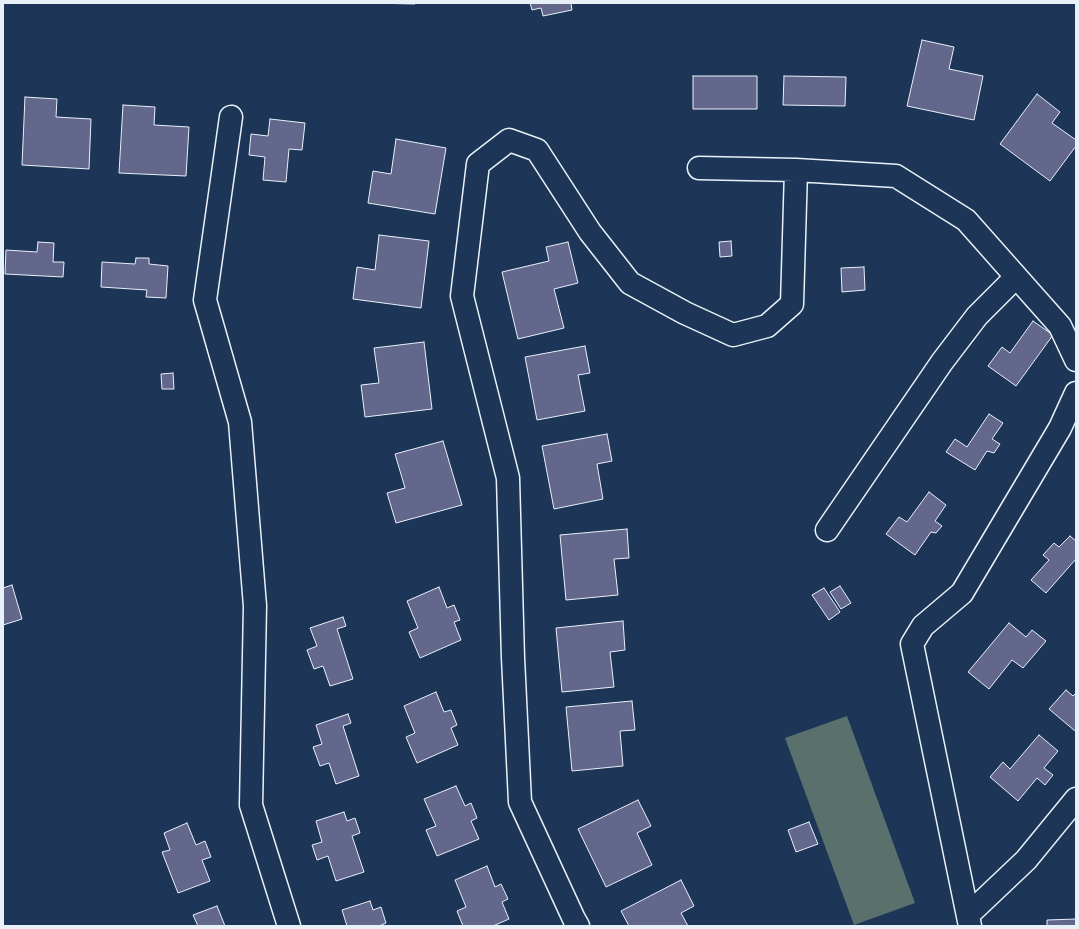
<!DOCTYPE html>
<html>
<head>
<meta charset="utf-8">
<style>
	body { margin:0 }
	#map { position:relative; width:1079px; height:929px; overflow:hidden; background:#1d3557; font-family:Pangolin,sans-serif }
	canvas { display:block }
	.frame { position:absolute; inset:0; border:4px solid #e8f1f8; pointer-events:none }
</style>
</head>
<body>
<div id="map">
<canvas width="1079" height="929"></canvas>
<div class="frame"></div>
</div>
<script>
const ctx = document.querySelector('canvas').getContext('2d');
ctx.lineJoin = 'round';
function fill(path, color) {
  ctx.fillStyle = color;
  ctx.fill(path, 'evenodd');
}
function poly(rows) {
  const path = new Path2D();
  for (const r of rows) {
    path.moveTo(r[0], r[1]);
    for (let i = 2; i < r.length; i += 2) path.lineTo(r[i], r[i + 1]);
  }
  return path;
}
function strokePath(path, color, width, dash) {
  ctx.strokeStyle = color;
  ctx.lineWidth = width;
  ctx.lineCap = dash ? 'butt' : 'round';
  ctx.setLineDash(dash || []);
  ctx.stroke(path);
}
fill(poly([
	[847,716,915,903,854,925,785,738]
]), '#5a706c');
const building = poly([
	[370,3,415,3,415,4,370,3],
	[530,3,571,3,572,10,543,16,541,8,532,10,530,3],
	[922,40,954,47,949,69,983,76,974,120,907,106,922,40],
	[693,76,757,76,757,109,693,109,693,76],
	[784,76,846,77,845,106,783,105,784,76],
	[1037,94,1060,112,1052,123,1076,140,1076,146,1050,181,1000,144,1037,94],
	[25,97,57,99,56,117,91,119,89,169,22,165,25,97],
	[123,105,155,107,154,125,189,127,186,176,119,173,123,105],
	[270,119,305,123,302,150,289,149,286,182,263,180,265,157,249,155,251,134,268,136,270,119],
	[396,139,446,148,435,214,368,203,373,171,391,174,396,139],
	[379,235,429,241,421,308,353,299,357,267,375,270,379,235],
	[731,241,732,256,720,257,719,242,731,241],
	[38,242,54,243,53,262,64,262,63,277,5,274,6,250,37,252,38,242],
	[568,242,578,283,554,289,564,328,518,339,502,272,549,261,546,247,568,242],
	[136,258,149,258,149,264,168,266,166,298,146,297,147,290,101,287,102,262,135,264,136,258],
	[864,267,865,290,842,292,841,268,864,267],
	[1033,321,1053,335,1016,386,988,366,1002,347,1010,353,1033,321],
	[424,342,432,409,365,417,361,385,379,383,374,348,424,342],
	[585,346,590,373,578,375,585,411,537,420,525,357,585,346],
	[173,373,174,389,162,389,161,374,173,373],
	[989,414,1003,423,992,439,1000,444,994,453,987,451,975,470,946,452,955,439,967,447,989,414],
	[607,434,612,461,597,464,603,499,554,509,542,446,607,434],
	[443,441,462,505,396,523,387,493,405,488,395,454,443,441],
	[929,492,946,505,935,521,942,526,936,533,931,532,915,555,886,534,899,517,907,522,929,492],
	[627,529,629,558,614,559,618,595,566,600,560,535,627,529],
	[1070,536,1076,541,1076,559,1046,593,1031,580,1049,560,1043,555,1054,543,1059,547,1070,536],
	[12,585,22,619,3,625,3,588,12,585],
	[840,586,851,603,841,609,830,592,840,586],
	[439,587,447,608,454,605,460,620,454,622,461,640,420,658,409,632,418,628,407,601,439,587],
	[824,588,840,612,829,620,812,595,824,588],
	[343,617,346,626,337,629,353,679,330,686,323,666,314,669,307,650,317,646,310,628,343,617],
	[623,621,625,650,610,652,614,687,562,692,556,628,623,621],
	[1009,623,1026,637,1032,630,1046,641,1023,668,1012,660,989,689,968,672,1009,623],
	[1066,690,1073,696,1076,693,1076,730,1075,731,1049,709,1066,690],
	[436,692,444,712,451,710,457,725,451,728,458,745,417,763,406,737,415,733,404,706,436,692],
	[632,701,635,730,620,731,623,766,572,771,566,707,632,701],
	[348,714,351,723,343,726,359,776,336,784,329,763,320,766,313,747,322,744,316,725,348,714],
	[1039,735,1058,751,1044,768,1053,775,1045,785,1037,778,1018,801,990,777,1003,762,1010,769,1039,735],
	[456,786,465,806,471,803,477,818,471,821,479,839,437,856,426,830,436,826,424,799,456,786],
	[638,800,651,826,637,833,652,865,606,887,578,829,638,800],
	[344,812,347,821,355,818,360,833,352,836,364,872,336,881,328,856,317,860,312,845,322,842,316,821,344,812],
	[809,822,818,844,796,852,788,830,809,822],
	[187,823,196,845,205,841,211,857,202,860,210,881,178,893,162,852,170,850,164,833,187,823],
	[487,866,495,887,501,884,508,899,502,902,509,919,493,926,463,926,457,911,466,907,455,880,487,866],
	[681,880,694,906,681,913,688,926,629,926,621,911,681,880],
	[370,901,373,910,381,907,386,923,379,926,347,926,342,910,370,901],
	[217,906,225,926,198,926,193,915,217,906],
	[1076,919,1076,926,1047,926,1047,920,1076,919]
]);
fill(building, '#64678c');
strokePath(building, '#e8f1f8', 1);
const minor = poly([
	[231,117,205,300,240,422,255,606,251,805,289,926],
	[699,168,796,170,896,176,966,220,1060,326,1076,360],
	[827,530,942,362,977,316,1016,277],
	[968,915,1026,860,1076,799],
	[578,926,574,919,520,802,513,658,508,478,462,296,478,164,509,140,537,150,590,232,630,283,685,313,733,335,767,326,792,304,796,170],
	[970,926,912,644,923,626,962,593,1060,428,1076,393]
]);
strokePath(minor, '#e8f1f8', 25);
strokePath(minor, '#1d3557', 22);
</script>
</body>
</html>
